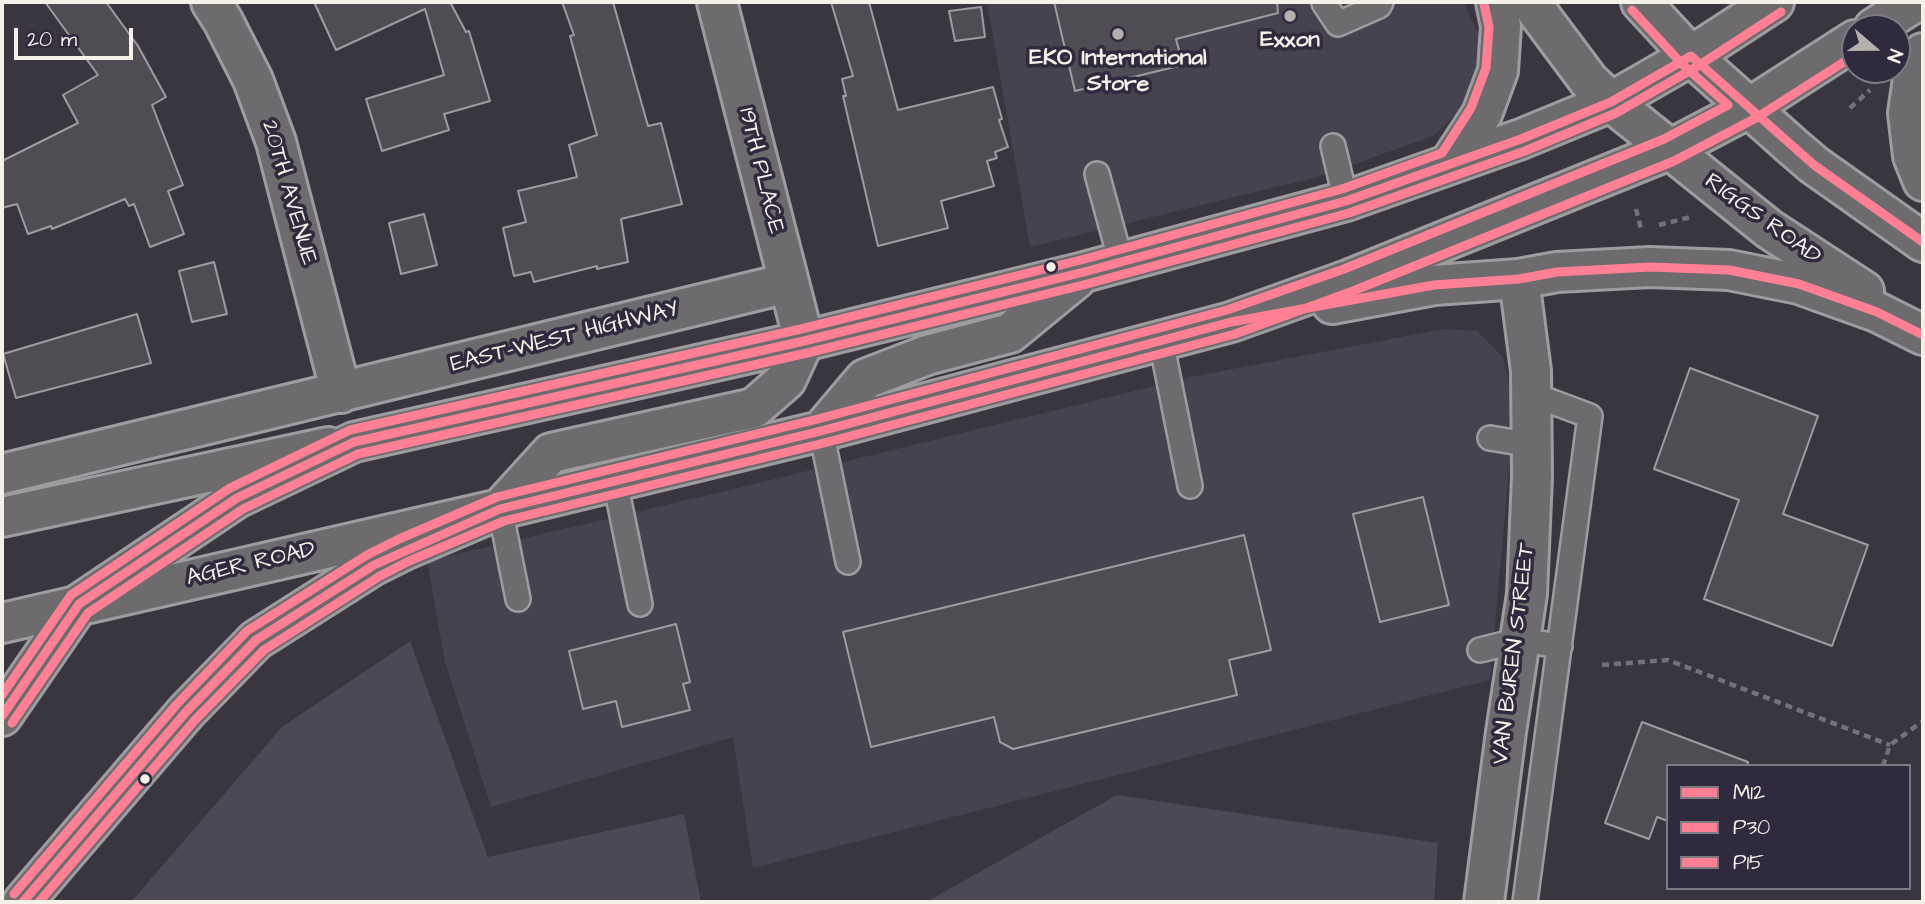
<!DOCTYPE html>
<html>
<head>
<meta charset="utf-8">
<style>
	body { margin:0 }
	#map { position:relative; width:1925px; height:904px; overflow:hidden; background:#393640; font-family:"Architects Daughter",sans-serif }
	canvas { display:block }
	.frame { position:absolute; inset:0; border:4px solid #f4f1e8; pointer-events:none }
	.legend { position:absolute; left:1666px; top:764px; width:245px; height:126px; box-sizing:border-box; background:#2f2a3d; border:2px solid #7e7a81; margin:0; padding:9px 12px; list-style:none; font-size:21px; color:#f4f1e8 }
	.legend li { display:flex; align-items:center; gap:14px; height:35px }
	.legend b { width:35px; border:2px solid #7e7a81 }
	.north { position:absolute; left:1841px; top:14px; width:70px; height:70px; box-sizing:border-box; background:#2f2a3d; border:2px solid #7e7a81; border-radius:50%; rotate:110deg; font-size:19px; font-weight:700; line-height:28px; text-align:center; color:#f4f1e8 }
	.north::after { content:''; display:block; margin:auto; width:24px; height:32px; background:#b3b0ad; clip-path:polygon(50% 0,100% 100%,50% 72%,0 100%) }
	.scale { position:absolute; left:14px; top:28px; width:119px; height:32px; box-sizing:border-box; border:4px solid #f4f1e8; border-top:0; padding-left:9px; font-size:21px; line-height:24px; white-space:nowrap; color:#f4f1e8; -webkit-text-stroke:5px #2f2a3d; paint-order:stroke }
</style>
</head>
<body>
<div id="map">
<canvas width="1925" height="904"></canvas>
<div class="frame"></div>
<ul class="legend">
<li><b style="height:9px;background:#ff8094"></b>M12</li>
<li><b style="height:9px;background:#ff8094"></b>P30</li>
<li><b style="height:9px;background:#ff8094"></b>P15</li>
</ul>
<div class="north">N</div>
<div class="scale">20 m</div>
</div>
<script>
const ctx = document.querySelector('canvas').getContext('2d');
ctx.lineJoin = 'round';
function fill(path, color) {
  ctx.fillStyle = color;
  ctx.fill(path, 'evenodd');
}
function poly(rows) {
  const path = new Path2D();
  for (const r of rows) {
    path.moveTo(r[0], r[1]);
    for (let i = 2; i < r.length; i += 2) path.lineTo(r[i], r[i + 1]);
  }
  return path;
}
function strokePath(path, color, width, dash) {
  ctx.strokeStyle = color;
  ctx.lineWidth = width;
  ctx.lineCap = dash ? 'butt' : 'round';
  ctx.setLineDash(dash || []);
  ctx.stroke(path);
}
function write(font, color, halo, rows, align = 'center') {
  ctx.font = font + ' "Architects Daughter",sans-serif';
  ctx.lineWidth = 7;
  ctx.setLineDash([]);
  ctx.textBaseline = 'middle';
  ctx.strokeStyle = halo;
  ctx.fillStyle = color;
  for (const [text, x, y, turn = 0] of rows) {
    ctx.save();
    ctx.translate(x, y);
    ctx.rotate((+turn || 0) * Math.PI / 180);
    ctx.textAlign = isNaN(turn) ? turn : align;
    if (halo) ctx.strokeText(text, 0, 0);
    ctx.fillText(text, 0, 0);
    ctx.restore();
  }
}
fill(poly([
	[987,2,1463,2,1479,35,1476,96,1433,136,1321,176,1030,247],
	[1444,329,1477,331,1502,356,1515,402,1490,680,753,868,733,737,491,807,445,662,427,561,717,493,1195,376]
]), '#46424f');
fill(poly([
	[410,641,488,857,684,814,701,902,131,902,282,727],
	[1117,795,1438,843,1434,902,926,902]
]), '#4d4856');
const building = poly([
	[45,2,106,2,138,46,166,97,152,105,183,185,168,191,184,234,150,247,134,204,129,206,125,199,52,229,51,226,28,234,17,204,2,208,2,161,78,123,63,95,98,75,45,2],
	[314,2,450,2,466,32,469,31,490,101,444,114,449,130,382,151,366,99,444,75,425,9,336,50,314,2],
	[562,2,613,2,648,126,661,123,682,204,621,219,628,262,597,269,597,266,534,282,531,272,514,276,503,228,526,222,518,191,577,177,569,145,597,135,570,36,574,35,562,2],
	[831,2,869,2,898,110,993,87,1002,119,999,120,1008,147,995,152,997,158,987,161,994,186,941,201,948,228,878,246,843,96,846,96,842,79,853,76,831,2],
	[1054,2,1277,2,1278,13,1176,39,1183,65,1075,91,1054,2],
	[981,7,985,37,955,41,949,11,981,7],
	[424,214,437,265,401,274,389,223,424,214],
	[214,262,227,314,192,322,179,271,214,262],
	[137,314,151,363,16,398,3,354,137,314],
	[1690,368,1818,416,1783,514,1868,545,1832,646,1704,599,1739,500,1654,469,1690,368],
	[1423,497,1449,605,1380,622,1353,514,1423,497],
	[1244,535,1271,650,1229,660,1237,695,1013,749,1000,742,994,717,871,747,843,632,1244,535],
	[676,624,690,682,683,684,690,710,622,727,616,701,583,709,569,651,676,624],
	[1642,722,1748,762,1747,766,1668,766,1668,821,1657,817,1649,839,1605,823,1642,722]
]);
fill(building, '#4f4d53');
strokePath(building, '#9e9c9f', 2);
const service = poly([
	[1324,3,1338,24,1379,6,1381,2],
	[1333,146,1346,201],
	[1097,174,1121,262],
	[1161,341,1190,486],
	[821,431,848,562],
	[1490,438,1532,445],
	[615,481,640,604],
	[500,509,518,599],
	[1480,650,1520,640,1560,646],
	[1525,902,1590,416,1531,394]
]);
const minor = poly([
	[211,2,223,21,253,80,276,142,341,393],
	[717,2,804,341],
	[2,474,788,283],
	[1484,902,1506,732,1527,594,1532,477,1531,371,1519,279]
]);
const secondary = poly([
	[2,517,328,447],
	[2,623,500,509,551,453,754,408,786,380,804,341]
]);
const primary = poly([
	[1530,2,1589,81,1611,102,1769,229,1864,291],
	[1641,2,1691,56,1793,147,1814,165,1923,242],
	[1874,28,1915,2],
	[1923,53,1914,72,1908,113,1913,156,1923,181],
	[1450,163,1482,114,1498,71,1501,26,1496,2],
	[1332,304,1434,285,1519,279,1557,272,1650,267,1729,270,1799,284,1877,312,1923,335],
	[821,431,865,379,927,355,1010,333,1077,278],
	[2,716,79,604,237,498,354,442,804,341,1084,272,1346,201,1521,139,1611,102,1691,56,1774,2],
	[23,902,186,712,256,640,374,565,404,550,500,509,821,431,1231,322,1348,280,1669,150,1749,108,1855,40]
]);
strokePath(service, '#9e9c9f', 28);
strokePath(minor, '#9e9c9f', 44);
strokePath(secondary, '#9e9c9f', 44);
strokePath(primary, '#9e9c9f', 44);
strokePath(poly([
	[1850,108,1870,90],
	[1636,209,1641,229],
	[1659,225,1691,217],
	[1602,665,1668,660,1890,745],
	[1883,766,1890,745,1923,721]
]), '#747276', 4.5, [7, 5]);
strokePath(service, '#6d6b6d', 23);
strokePath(minor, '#6d6b6d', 38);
strokePath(secondary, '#6d6b6d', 38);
strokePath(primary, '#6d6b6d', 38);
strokePath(poly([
	[2,716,79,604,237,498,354,442,804,341,1084,272,1346,201,1521,139,1611,102,1691,56,1814,165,1923,242],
	[23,902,186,712,256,640,374,565,500,509,821,431,1231,322,1434,285,1519,279,1557,272,1650,267,1729,270,1799,284,1877,312,1923,335]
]), '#ff8094', 9);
strokePath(poly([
	[12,723,88,613,243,509,358,454,807,353,1087,284,1349,213,1525,151,1616,113,1698,66,1781,12],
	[39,902,195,720,264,650,380,576,409,561,504,521,824,443,1235,334,1353,291,1674,161,1756,118,1855,55]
]), '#ff8094', 9);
strokePath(poly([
	[2,695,71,595,230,488,350,430,801,329,1081,260,1342,189,1442,153,1471,108,1486,68,1489,27,1484,4],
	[14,894,177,704,247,631,367,555,399,539,497,497,818,419,1227,310,1344,269,1664,139,1728,105,1682,64,1632,10]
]), '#ff8094', 9);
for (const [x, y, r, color] of [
	[1290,16,7,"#b3b0ad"],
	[1118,34,7,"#b3b0ad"],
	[1051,267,6,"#f4f1e8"],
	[145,779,6,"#f4f1e8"]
]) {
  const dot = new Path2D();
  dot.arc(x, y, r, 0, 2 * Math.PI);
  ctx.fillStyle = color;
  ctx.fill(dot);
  strokePath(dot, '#2f2a3d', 2.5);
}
write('bold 23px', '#f4f1e8', '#2f2a3d', [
	["Exxon",1290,41],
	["EKO International",1118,59],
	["Store",1118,85]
]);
write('23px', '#f4f1e8', '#2f2a3d', [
	["19TH PLACE",760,171,76],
	["20TH AVENUE",288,193,74],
	["RIGGS ROAD",1762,220,36],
	["EAST-WEST HIGHWAY",565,338,-14],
	["AGER ROAD",251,565,-13],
	["VAN BUREN STREET",1515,654,-83]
]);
</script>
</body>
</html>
